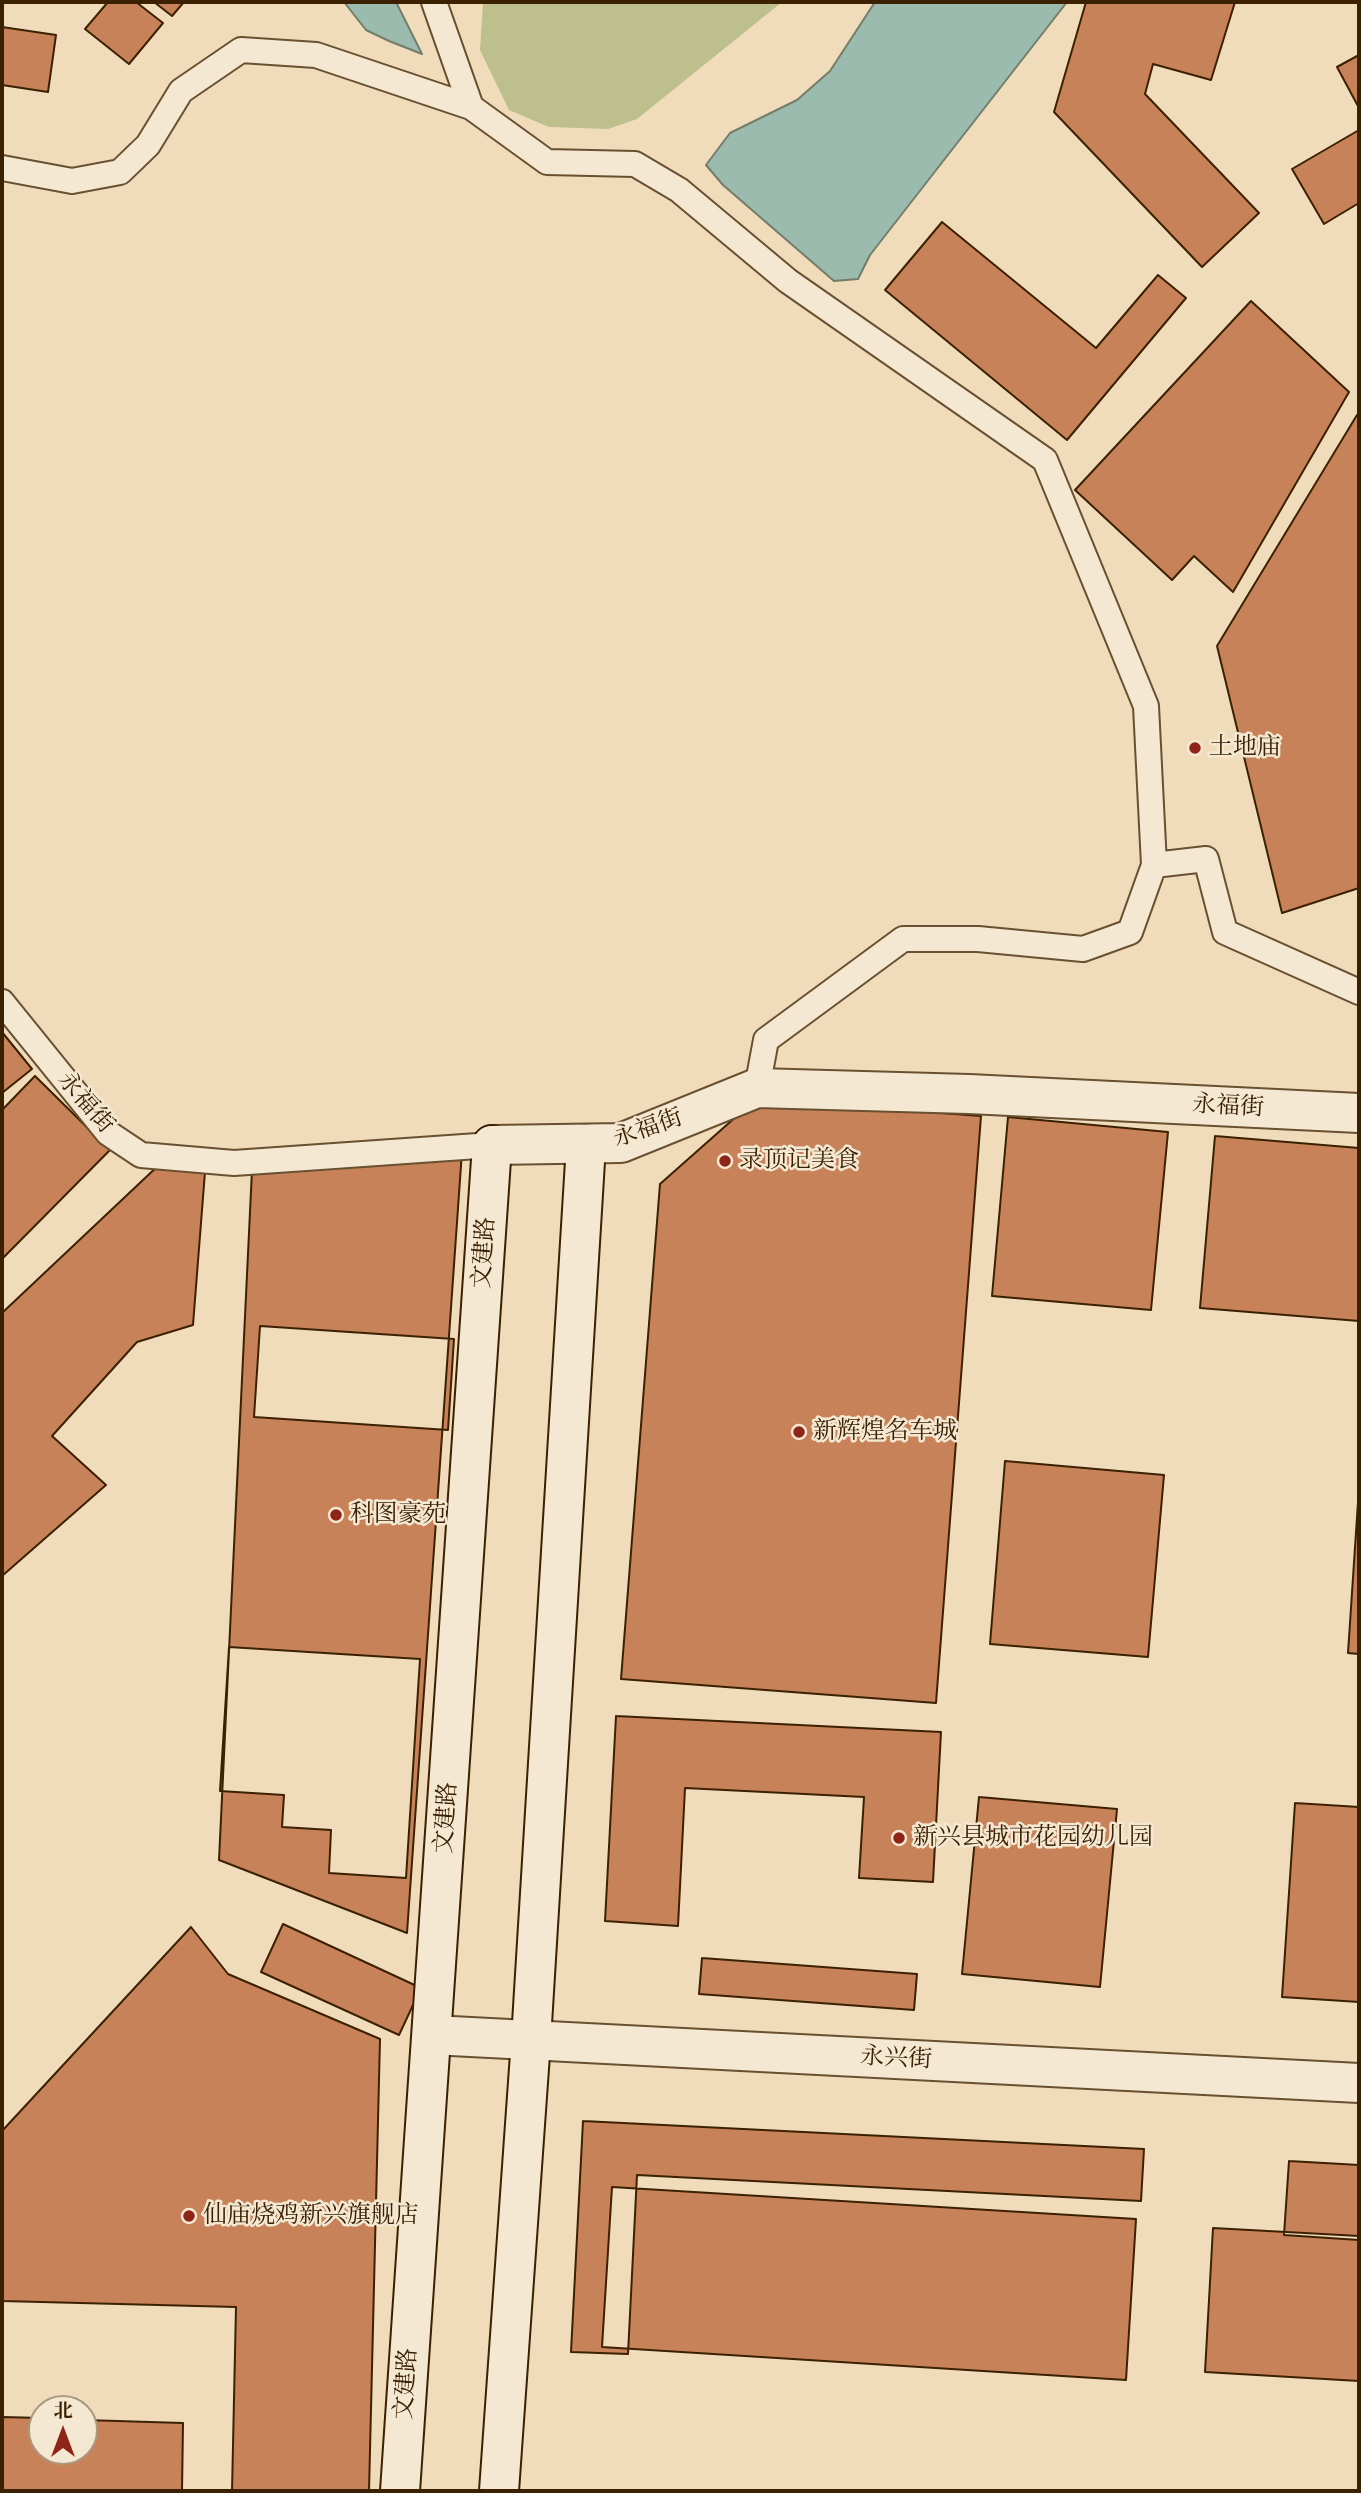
<!DOCTYPE html>
<html>
<head>
<meta charset="utf-8">
<style>
	body { margin:0 }
	#map { position:relative; width:1361px; height:2493px; overflow:hidden; background:#f0dbbb; font-family:"IM FELL Great Primer","Noto Serif SC",serif }
	canvas { display:block }
	.frame { position:absolute; inset:0; border:4px solid #3b2102; pointer-events:none }
	.north { position:absolute; left:28px; top:2395px; width:70px; height:70px; box-sizing:border-box; background:#f5e8d3; border:2px solid #ab987f; border-radius:50%; rotate:0deg; font-size:19px; font-weight:700; line-height:28px; text-align:center; color:#3b2102 }
	.north::after { content:''; display:block; margin:auto; width:24px; height:32px; background:#8f2418; clip-path:polygon(50% 0,100% 100%,50% 72%,0 100%) }
</style>
</head>
<body>
<div id="map">
<canvas width="1361" height="2493"></canvas>
<div class="frame"></div>
<div class="north">北</div>
</div>
<script>
const ctx = document.querySelector('canvas').getContext('2d');
ctx.lineJoin = 'round';
function fill(path, color) {
  ctx.fillStyle = color;
  ctx.fill(path, 'evenodd');
}
function poly(rows) {
  const path = new Path2D();
  for (const r of rows) {
    path.moveTo(r[0], r[1]);
    for (let i = 2; i < r.length; i += 2) path.lineTo(r[i], r[i + 1]);
  }
  return path;
}
function strokePath(path, color, width, dash) {
  ctx.strokeStyle = color;
  ctx.lineWidth = width;
  ctx.lineCap = dash ? 'butt' : 'round';
  ctx.setLineDash(dash || []);
  ctx.stroke(path);
}
function write(font, color, halo, rows, align = 'center') {
  ctx.font = font + ' "IM FELL Great Primer","Noto Serif SC",serif';
  ctx.lineWidth = 5;
  ctx.setLineDash([]);
  ctx.textBaseline = 'middle';
  ctx.strokeStyle = halo;
  ctx.fillStyle = color;
  for (const [text, x, y, turn = 0] of rows) {
    ctx.save();
    ctx.translate(x, y);
    ctx.rotate((+turn || 0) * Math.PI / 180);
    ctx.textAlign = isNaN(turn) ? turn : align;
    if (halo) ctx.strokeText(text, 0, 0);
    ctx.fillText(text, 0, 0);
    ctx.restore();
  }
}
fill(poly([
	[483,2,782,2,637,119,608,129,549,127,509,110,480,50]
]), '#bdbf8d');
const water = poly([
	[344,2,396,2,422,54,389,41,366,30,344,2],
	[875,2,1067,2,870,255,858,279,834,281,723,185,706,165,730,133,797,100,830,71,875,2]
]);
fill(water, '#9abbae');
strokePath(water, '#747d69', 2);
const building = poly([
	[108,2,136,2,163,23,129,64,85,29,108,2],
	[154,2,184,2,172,16,154,2],
	[1086,2,1235,2,1211,80,1153,64,1145,94,1259,213,1202,267,1054,112,1086,2],
	[2,27,56,35,48,92,2,85,2,27],
	[1359,55,1359,108,1337,67,1359,55],
	[1359,130,1359,203,1324,224,1292,169,1359,130],
	[942,222,1096,348,1158,275,1186,298,1067,440,885,290,942,222],
	[1251,301,1349,392,1233,592,1194,556,1172,580,1075,490,1251,301],
	[1357,415,1359,416,1359,888,1282,913,1217,646,1357,415],
	[2,1032,32,1069,2,1093,2,1032],
	[35,1076,110,1150,2,1259,2,1110,35,1076],
	[756,1099,981,1116,936,1703,621,1679,660,1184,756,1099],
	[1008,1117,1168,1132,1151,1310,992,1296,1008,1117],
	[1215,1136,1359,1148,1359,1321,1200,1308,1215,1136],
	[463,1137,407,1933,219,1860,252,1170,463,1137],
	[206,1159,193,1325,137,1342,52,1436,106,1485,2,1576,2,1313,161,1163,206,1159],
	[260,1326,454,1339,448,1430,254,1417,260,1326],
	[1005,1461,1164,1475,1148,1657,990,1644,1005,1461],
	[1359,1487,1359,1654,1348,1653,1359,1487],
	[229,1647,420,1659,406,1878,329,1873,331,1830,282,1827,284,1795,220,1791,229,1647],
	[616,1716,941,1732,933,1882,859,1878,864,1797,685,1788,678,1926,605,1921,616,1716],
	[979,1797,1117,1809,1100,1987,962,1974,979,1797],
	[1295,1803,1359,1807,1359,2002,1282,1997,1295,1803],
	[283,1924,421,1988,399,2035,261,1972,283,1924],
	[191,1927,228,1974,380,2039,369,2491,232,2491,236,2307,2,2301,2,2131,191,1927],
	[702,1958,917,1974,914,2010,699,1994,702,1958],
	[583,2121,1144,2149,1141,2201,637,2175,628,2354,571,2352,583,2121],
	[1289,2161,1359,2165,1359,2240,1284,2235,1289,2161],
	[612,2187,1136,2219,1126,2380,602,2347,612,2187],
	[1213,2228,1359,2236,1359,2381,1205,2372,1213,2228],
	[2,2417,42,2418,42,2451,84,2451,84,2420,183,2423,182,2491,2,2491,2,2417]
]);
fill(building, '#c78259');
strokePath(building, '#3b2102', 2);
const service = poly([
	[434,2,471,107],
	[2,168,72,181,120,172,148,145,181,91,241,50,316,55,471,107,547,162,635,164,679,190,788,281,1045,460,1146,706,1154,865,1130,932,1083,949,978,939,903,939,766,1040,757,1088],
	[1154,865,1206,859,1225,932,1359,992],
	[2,1002,108,1133,141,1155,234,1163,492,1145]
]);
const minor = poly([
	[492,1145,621,1143,757,1088,969,1094,1359,1113],
	[432,2035,1359,2083]
]);
const secondary = poly([
	[400,2491,492,1145],
	[499,2491,531,2040,586,1145]
]);
strokePath(service, '#685030', 28);
strokePath(minor, '#685030', 42);
strokePath(secondary, '#3b2102', 42);
strokePath(service, '#f5e8d3', 24);
strokePath(minor, '#f5e8d3', 38);
strokePath(secondary, '#f5e8d3', 38);
for (const [x, y, r, color] of [
	[1195,748,7,"#8f2418"],
	[725,1161,7,"#8f2418"],
	[799,1432,7,"#8f2418"],
	[336,1515,7,"#8f2418"],
	[899,1838,7,"#8f2418"],
	[189,2216,7,"#8f2418"]
]) {
  const dot = new Path2D();
  dot.arc(x, y, r, 0, 2 * Math.PI);
  ctx.fillStyle = color;
  ctx.fill(dot);
  strokePath(dot, '#f5e8d3', 2.5);
}
write('24px', '#3b2102', '#f5e8d3', [
	["土地庙",1209,748],
	["录顶记美食",739,1161],
	["新辉煌名车城",813,1432],
	["科图豪苑",350,1515],
	["新兴县城市花园幼儿园",913,1838],
	["仙庙烧鸡新兴旗舰店",203,2216]
], 'left');
write('24px', '#3b2102', '#f5e8d3', [
	["永福街",85,1103,49],
	["永福街",1228,1107,3],
	["永福街",648,1129,-19],
	["文建路",485,1253,-86],
	["文建路",447,1818,-86],
	["永兴街",896,2059,3],
	["文建路",407,2384,-86]
]);
</script>
</body>
</html>
